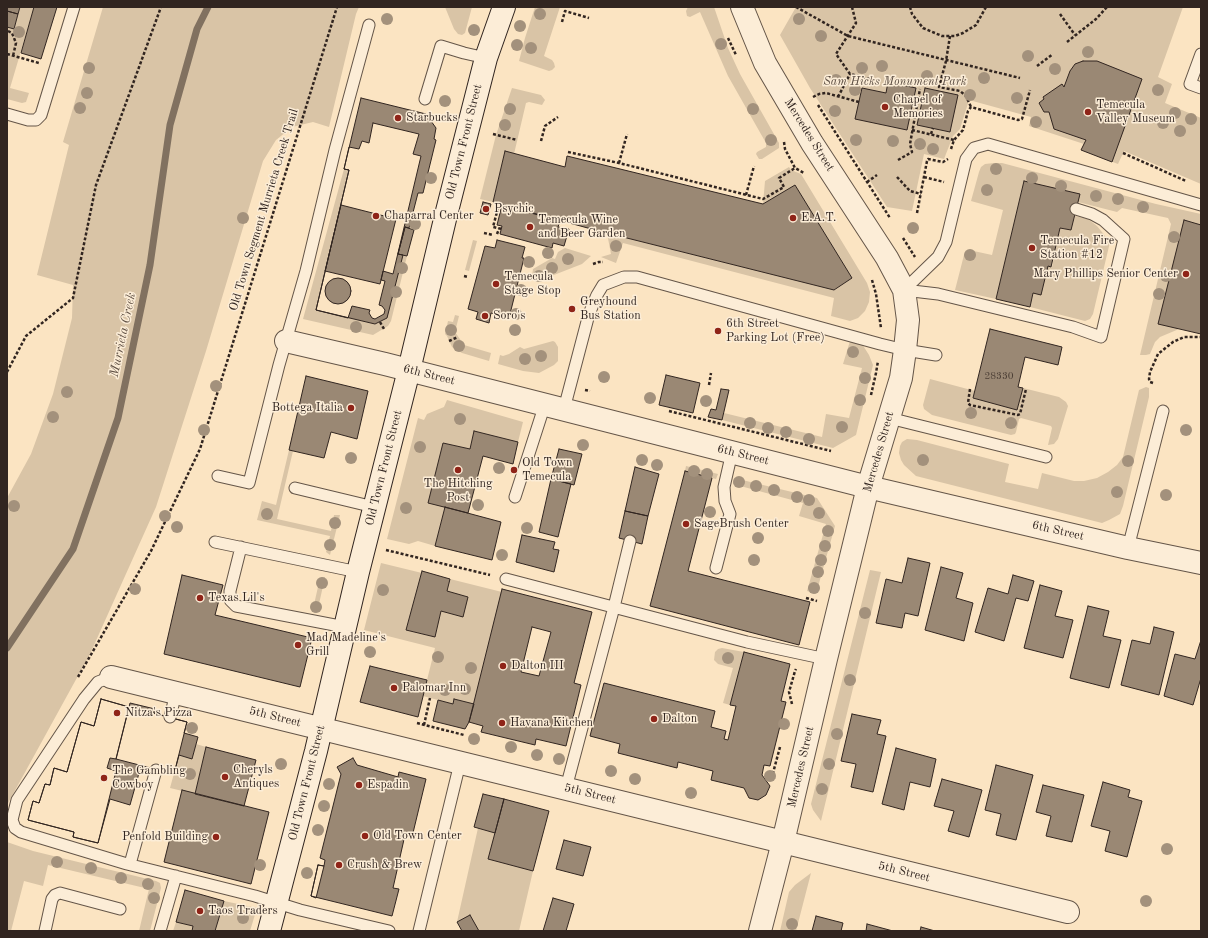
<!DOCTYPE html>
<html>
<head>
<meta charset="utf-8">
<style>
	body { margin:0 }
	#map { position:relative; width:1208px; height:938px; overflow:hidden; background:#fbe4c2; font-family:"Old Standard TT",serif }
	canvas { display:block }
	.frame { position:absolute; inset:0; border:8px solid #312520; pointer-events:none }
</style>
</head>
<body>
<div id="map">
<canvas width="1208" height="938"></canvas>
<div class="frame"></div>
</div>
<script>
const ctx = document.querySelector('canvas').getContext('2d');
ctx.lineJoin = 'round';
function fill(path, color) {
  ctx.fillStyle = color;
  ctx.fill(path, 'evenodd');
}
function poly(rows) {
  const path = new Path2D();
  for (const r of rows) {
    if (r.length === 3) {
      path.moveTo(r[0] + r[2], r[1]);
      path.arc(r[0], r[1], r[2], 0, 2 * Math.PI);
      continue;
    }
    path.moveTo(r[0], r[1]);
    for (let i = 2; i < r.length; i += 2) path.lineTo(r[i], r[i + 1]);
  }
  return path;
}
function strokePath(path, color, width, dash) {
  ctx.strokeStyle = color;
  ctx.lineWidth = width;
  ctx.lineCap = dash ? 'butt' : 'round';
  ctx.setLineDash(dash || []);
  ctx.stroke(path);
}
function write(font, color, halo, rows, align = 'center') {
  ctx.font = font + ' "Old Standard TT",serif';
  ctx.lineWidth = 3;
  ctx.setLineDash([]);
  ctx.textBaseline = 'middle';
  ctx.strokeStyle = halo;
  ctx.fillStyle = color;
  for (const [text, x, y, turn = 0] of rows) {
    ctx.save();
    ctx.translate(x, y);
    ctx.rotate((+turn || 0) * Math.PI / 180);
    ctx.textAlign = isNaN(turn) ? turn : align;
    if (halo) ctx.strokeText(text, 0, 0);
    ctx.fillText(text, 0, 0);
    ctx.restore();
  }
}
fill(poly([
	[20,7,34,7,10,88,29,93,26,102,22,103,7,99,7,34,8,28,14,29],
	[103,7,359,7,356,14,329,127,313,122,292,127,276,140,263,161,206,351,156,507,90,654,7,805,7,498,31,454,53,394,72,318,73,285,37,275,69,145,63,142],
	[445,7,472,7,465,33,462,35,458,34,454,29],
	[535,7,560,7,544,56,552,60,554,63,555,67,552,70,549,71,519,61,525,38],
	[688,7,714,7,728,48,740,74,779,143,779,148,762,159,759,159,756,154,757,152,766,147,766,143,728,76,700,12,690,17,687,16,686,11],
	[796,7,1183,7,1158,77,1172,84,1165,103,1201,118,1201,184,1124,151,1118,164,1081,150,1084,144,1029,126,1031,117,969,100,960,129,953,136,944,159,924,154,912,211,887,207,810,88,780,35],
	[512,88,541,95,545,100,542,105,529,102,526,103,514,154,505,152,493,202,480,199,496,135],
	[994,163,1002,163,1156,204,1201,214,1201,225,1184,221,1179,329,1160,337,1155,342,1150,354,1146,355,1140,355,1171,224,1168,218,1122,208,1117,212,1078,202,1024,181,996,299,955,290,964,255,967,251,969,250,992,255,1003,210,971,201,979,172,981,167,985,164],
	[789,167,791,170,801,174,867,283,870,292,869,302,865,311,858,318,850,321,831,316,834,298,623,243,616,263,601,257,611,254,607,233,835,290,852,278,795,185,763,204,765,181],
	[344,169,349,170,316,310,375,324,386,318,403,255,407,256,391,321,388,326,373,335,303,319],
	[1075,216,1088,219,1097,226,1110,242,1093,314,1090,319,1085,321,1030,307,1033,293,1041,294,1048,266,1052,267,1060,228,1071,230],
	[473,240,477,241,469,271,465,270],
	[565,248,591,256,582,264,536,282,532,276,533,269,552,258,555,259,558,252],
	[455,315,459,316,455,332,464,345,491,353,489,361,462,353,452,347,447,336,445,334,448,321,453,322],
	[553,341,555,342,558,347,558,361,554,365,539,373,523,371,498,364,500,355,503,356,509,354,520,347,524,349],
	[850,341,862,344,869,355,873,365,856,435,833,448,722,420,724,413,822,437,826,414,849,418,862,368,843,364],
	[930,379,975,391,973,398,1017,409,1023,388,1059,397,1066,402,1068,406,1058,439,1054,444,1048,445,1052,428,1051,426,1021,418,1019,419,1016,432,1015,434,1011,435,932,415,924,409,923,405],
	[1146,387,1149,388,1149,397,1123,506,1120,514,1109,520,1102,523,916,476,904,465,901,460,899,453,900,446,902,442,907,439,917,440,1009,464,1005,482,1038,489,1042,473,1074,481,1084,481,1097,478,1108,472,1117,465,1123,457,1139,390],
	[447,400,523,422,518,442,474,431,470,449,443,443,428,503,445,507,435,546,418,541,409,544,387,539,418,418,424,420,427,414,444,407],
	[289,450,293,451,277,519,331,531,334,515,340,515,330,555,326,552,330,536,257,520,262,501,276,505],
	[686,466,718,474,716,479,685,471],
	[734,478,817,498,835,526,816,594,807,591,826,524,799,516,803,503,733,484],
	[381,563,422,573,406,630,434,637,441,611,463,616,468,597,447,591,450,579,502,592,474,704,454,699,453,704,423,696,435,648,364,630],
	[870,570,881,572,821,821,813,810,811,804],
	[322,577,325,577,317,613,314,613,313,609,320,578],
	[722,648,744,652,730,705,723,703,733,668,718,664,714,660,715,652,718,649],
	[196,744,206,747,195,794,170,788,179,755,192,759],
	[478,828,495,833,489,859,533,871,519,931,462,931,457,922],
	[7,842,33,851,156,881,160,883,161,888,150,931,139,931,149,889,48,865,43,886,24,881,11,931,7,931],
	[811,873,796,931,780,931,789,892,795,885],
	[224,901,257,908,250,931,215,931],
	[176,922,193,926,192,931,173,931]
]), '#d9c4a6');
strokePath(poly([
	[7,648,73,549,118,418,150,265,170,125,197,29,208,7]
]), '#817160', 7);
const building = poly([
	[7,7,20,7,18,14,7,11,7,7],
	[34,7,57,7,41,59,21,53,34,7],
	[7,11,18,14,14,29,7,27,7,11],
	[1083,61,1097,61,1142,79,1112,162,1081,150,1086,140,1054,129,1049,112,1044,112,1039,103,1044,99,1043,97,1062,84,1064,87,1070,71,1075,64,1083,61],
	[888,82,916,88,907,130,855,119,862,88,886,93,888,82],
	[925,88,958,95,950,132,917,125,925,88],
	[361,98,426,114,436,128,434,139,436,140,423,193,418,193,409,228,405,227,398,254,403,255,387,318,375,324,316,310,349,170,344,169,361,98],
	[373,123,419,134,413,154,421,156,393,274,383,271,381,280,385,281,379,305,382,306,385,310,384,314,375,319,372,318,369,313,370,310,352,306,348,318,316,310,349,170,344,169,349,147,359,149,362,141,369,143,373,123],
	[505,151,565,167,567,156,763,204,795,185,852,278,834,290,595,230,493,202,505,151],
	[1024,181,1080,194,1071,230,1060,228,1051,267,1048,266,1041,295,1033,293,1030,307,996,299,1024,181],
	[483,202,491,204,488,215,480,213,483,202],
	[341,205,396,219,380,284,325,271,341,205],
	[502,205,560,221,558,227,569,229,564,246,553,243,552,248,500,234,502,226,497,225,502,205],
	[1184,220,1201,225,1201,334,1158,324,1184,220],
	[405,227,414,230,407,256,398,254,405,227],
	[497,240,525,247,522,258,524,258,509,318,491,313,489,323,476,319,478,312,468,309,485,246,495,248,497,240],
	[338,291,13],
	[990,329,1062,347,1058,365,1025,357,1018,387,1023,388,1017,410,973,398,990,329],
	[666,375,700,383,693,413,659,405,666,375],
	[306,376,368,391,357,439,331,432,324,458,289,450,306,376],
	[721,389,729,390,722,420,708,417,711,409,716,410,721,389],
	[474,431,518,442,513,464,483,456,468,513,428,503,443,443,470,449,474,431],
	[559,449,582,454,574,485,551,479,559,449],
	[635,467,659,474,648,516,625,511,635,467],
	[685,471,712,478,688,571,810,602,799,645,650,606,685,471],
	[551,479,571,484,558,537,539,532,551,479],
	[445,507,501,522,492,560,435,546,445,507],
	[625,511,648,516,642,544,619,538,625,511],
	[522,535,555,542,553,549,559,550,554,572,516,562,522,535],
	[908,558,930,563,918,616,905,613,902,628,876,623,886,579,902,583,908,558],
	[941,567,963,573,956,598,973,603,964,641,925,630,941,567],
	[422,571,450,579,447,591,468,597,463,617,441,611,435,637,406,630,422,571],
	[182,575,223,585,215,615,312,638,300,687,164,654,182,575],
	[1013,575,1034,581,1028,601,1016,598,1004,641,975,632,988,588,1008,594,1013,575],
	[1040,585,1062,591,1055,616,1073,620,1063,658,1024,648,1040,585],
	[502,589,592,612,574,683,581,685,566,746,536,739,535,745,481,732,483,726,469,722,502,589],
	[532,627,551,632,539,676,521,672,532,627],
	[1088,606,1109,611,1103,636,1121,640,1109,688,1070,678,1088,606],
	[1154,627,1174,632,1159,695,1121,685,1132,640,1150,644,1154,627],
	[1201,640,1201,678,1193,705,1164,696,1175,654,1195,659,1201,640],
	[744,652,790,664,781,701,786,702,770,766,764,765,762,775,770,786,766,795,758,800,749,798,744,788,711,780,713,771,678,762,677,768,618,753,620,744,590,736,604,683,715,711,711,727,726,731,724,739,728,740,736,706,730,705,744,652],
	[370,666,427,680,418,717,360,702,370,666],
	[101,699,129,707,130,703,155,709,154,713,187,722,184,733,198,737,192,759,179,755,174,774,141,766,130,805,110,799,98,843,73,837,74,832,28,820,33,801,39,803,45,784,50,785,54,768,67,772,81,722,94,726,101,699],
	[101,699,129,707,116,759,110,758,107,768,116,771,98,843,73,837,74,832,28,820,33,801,39,803,45,784,50,785,54,768,67,772,81,722,94,726,101,699],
	[454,699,474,704,469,722,465,729,433,721,438,700,453,704,454,699],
	[129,707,187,722,174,774,116,759,129,707],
	[852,714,881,720,877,734,886,736,873,792,851,787,856,764,841,761,852,714],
	[206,747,256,760,244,806,195,794,206,747],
	[896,748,936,759,930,787,910,782,904,810,882,804,896,748],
	[353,758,357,765,398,777,399,772,426,779,412,837,405,835,393,888,399,889,392,916,311,896,318,865,324,866,325,860,320,858,341,774,337,767,353,758],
	[996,765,1033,775,1016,840,996,835,1001,814,985,810,996,765],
	[942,779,982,790,969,837,948,831,954,811,934,806,942,779],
	[1103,782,1130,790,1128,797,1142,801,1127,857,1105,851,1110,831,1091,826,1103,782],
	[1043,785,1084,795,1072,842,1046,836,1051,816,1036,812,1043,785],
	[182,790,269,812,251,884,164,862,182,790],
	[483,794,504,799,495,833,474,827,483,794],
	[504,799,549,811,533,871,488,859,504,799],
	[564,840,591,847,583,876,556,869,564,840],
	[318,865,324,866,316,898,311,896,318,865],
	[185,890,224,901,215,931,192,931,193,926,176,922,185,890],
	[553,898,574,904,566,931,543,931,553,898],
	[470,915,479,931,462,931,457,922,470,915],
	[816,916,843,923,841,931,812,931,816,916],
	[867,924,893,931,866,931,867,924],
	[921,927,935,931,920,931,921,927]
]);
fill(building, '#9a8874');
strokePath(building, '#312520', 1);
const service = poly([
	[1201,54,1190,84,1201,88],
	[425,99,441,46,464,53,486,58],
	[7,114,28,120,36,120,41,115,74,7],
	[904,290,938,257,946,242,966,159,974,148,988,144,1201,205],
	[904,290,938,294,1073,327,1101,337,1124,239,1103,220,1092,214,1076,209],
	[564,409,589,314,597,295,603,285,624,277,637,277,880,344,905,350,936,355],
	[889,418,1046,457],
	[218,476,249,483,279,365,306,271,335,150,369,25],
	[295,488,374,507],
	[515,497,545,404],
	[215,542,358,572],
	[241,547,230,591,230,600,236,606,345,627],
	[1128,548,1163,411],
	[716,568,730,514,725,501,724,487,732,452],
	[506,579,747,642,826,659],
	[111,677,98,682,84,699,17,800,12,820,15,828,21,832,127,864,255,896,300,910,389,931],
	[170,717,176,693],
	[566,788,614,607,630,541],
	[130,864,156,770],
	[45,931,52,899,55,895,60,893,120,909],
	[160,931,176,876],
	[419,931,460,763]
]);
const minor = poly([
	[286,341,385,364,868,487,1128,548,1201,563],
	[111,677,1068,912]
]);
const tertiary = poly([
	[742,7,765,63,812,143,887,258,904,290,908,320,905,350,901,378,868,487,826,659,783,842,760,931]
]);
const secondary = poly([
	[269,931,316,751,358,572,409,370,446,215,486,58,504,7]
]);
strokePath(service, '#645548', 13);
strokePath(minor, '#645548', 24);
strokePath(tertiary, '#645548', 24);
strokePath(secondary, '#312520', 24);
strokePath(poly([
	[796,7,848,36,1020,78],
	[852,7,856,23,836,54,850,74,870,79],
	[910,7,912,14,923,28,942,36,955,36,963,33,976,25,986,7],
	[1060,14,1075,35],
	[562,22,565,11,589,18],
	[8,31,12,33,16,43,13,56],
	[950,36,946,61,939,87,960,91,966,96,971,107],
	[728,38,736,55],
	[1067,42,1096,19,1107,7],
	[7,54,39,63],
	[1037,66,1053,54],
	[813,97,819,94,826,93,859,102],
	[838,97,850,74],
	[818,105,890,218],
	[912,130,954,140],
	[493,134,517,140],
	[931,134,933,128],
	[541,141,545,126,558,117],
	[784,142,785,149,795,168,804,173],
	[951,149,954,140,963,130,968,111,971,107,1018,120,1022,119,1030,90],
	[568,152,619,163,763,199,784,187,779,178,795,168],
	[1123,153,1186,181],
	[898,160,912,152,910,144,920,89],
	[619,163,627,134],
	[897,177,910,191,921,194],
	[924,177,944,182],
	[867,182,877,175],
	[746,195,754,166],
	[498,208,493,227,502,229],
	[917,213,927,161,928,159,943,162,948,159],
	[484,233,493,235],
	[497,234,499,229],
	[903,238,915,257],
	[593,264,599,262,603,262],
	[464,276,468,277],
	[872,280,876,294,881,328],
	[380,322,384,329],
	[449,341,458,337],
	[7,372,26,336,73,298,96,185,161,7],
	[1153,383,1150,382,1149,379,1150,372,1158,354,1173,342,1184,337,1201,337],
	[709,385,711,373],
	[970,389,968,403,970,405,1018,415,1020,414,1026,389],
	[585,390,590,391],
	[871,395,876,373,878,361],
	[669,411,831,451],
	[386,550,490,575],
	[806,598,817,601],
	[78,677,151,551,200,449,337,7],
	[792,704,789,692,795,671,796,669],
	[417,723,464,735],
	[424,725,430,698],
	[774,779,773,773,780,747]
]), '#312520', 2.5, [3, 2]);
strokePath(service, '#fcedd7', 11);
strokePath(minor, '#fcedd7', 22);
strokePath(tertiary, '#fcedd7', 22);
strokePath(secondary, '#fcedd7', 22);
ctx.fillStyle = '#a3917c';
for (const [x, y] of [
	[540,14],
	[387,19],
	[799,19],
	[520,26],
	[474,30],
	[19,32],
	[821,36],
	[721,44],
	[517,45],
	[531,48],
	[1088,52],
	[1028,56],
	[882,66],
	[89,68],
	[862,68],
	[1055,69],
	[927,76],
	[984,78],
	[836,80],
	[855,90],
	[1158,90],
	[87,93],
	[970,95],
	[1017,98],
	[445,101],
	[80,108],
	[510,109],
	[753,109],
	[835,111],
	[1175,113],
	[1191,119],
	[1036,122],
	[1163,123],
	[505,125],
	[1180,131],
	[771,140],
	[856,140],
	[893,141],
	[920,144],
	[933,149],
	[996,169],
	[431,178],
	[1032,178],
	[1061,186],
	[987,190],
	[1096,196],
	[1118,199],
	[1143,207],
	[243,218],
	[415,224],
	[913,228],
	[1174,237],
	[616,246],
	[548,253],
	[970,255],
	[568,259],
	[529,262],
	[402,268],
	[552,268],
	[539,276],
	[1166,276],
	[521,290],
	[396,292],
	[1159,294],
	[516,314],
	[356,327],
	[451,330],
	[515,330],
	[459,346],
	[853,352],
	[541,356],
	[525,359],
	[604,377],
	[865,378],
	[216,386],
	[67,392],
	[650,398],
	[860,400],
	[706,401],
	[971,413],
	[53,417],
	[460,419],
	[750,423],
	[1011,423],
	[842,427],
	[768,428],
	[204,430],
	[1186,430],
	[786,432],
	[809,439],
	[583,445],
	[420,447],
	[351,458],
	[642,460],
	[923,460],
	[1128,461],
	[657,465],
	[499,468],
	[694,471],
	[707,474],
	[739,482],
	[756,486],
	[774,490],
	[1117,492],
	[1166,495],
	[797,497],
	[809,500],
	[478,505],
	[14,506],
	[406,508],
	[710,512],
	[819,513],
	[267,514],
	[165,516],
	[335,523],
	[177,527],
	[527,528],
	[828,531],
	[758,538],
	[330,545],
	[825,546],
	[502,555],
	[754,560],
	[821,560],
	[818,572],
	[322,583],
	[814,588],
	[135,589],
	[383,590],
	[316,607],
	[865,613],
	[370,652],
	[438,657],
	[728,658],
	[471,668],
	[850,680],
	[465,689],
	[445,690],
	[784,724],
	[192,728],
	[837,734],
	[474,739],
	[511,747],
	[537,755],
	[559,759],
	[281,764],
	[829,764],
	[611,771],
	[190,774],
	[770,776],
	[635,779],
	[329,784],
	[822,789],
	[691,793],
	[324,806],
	[318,830],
	[1167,849],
	[57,862],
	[260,865],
	[91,868],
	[307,873],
	[121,878],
	[148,884],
	[154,898],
	[1146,901],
	[243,918],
	[792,924]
]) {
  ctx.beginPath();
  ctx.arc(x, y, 6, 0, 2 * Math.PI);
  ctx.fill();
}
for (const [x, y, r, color] of [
	[885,107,4,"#8f2418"],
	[1088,112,4,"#8f2418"],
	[398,118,4,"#8f2418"],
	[486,209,4,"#8f2418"],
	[376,216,4,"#8f2418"],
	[793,218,4,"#8f2418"],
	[530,227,4,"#8f2418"],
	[1032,248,4,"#8f2418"],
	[1186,274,4,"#8f2418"],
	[496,284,4,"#8f2418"],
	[572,309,4,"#8f2418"],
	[485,316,4,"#8f2418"],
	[718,331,4,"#8f2418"],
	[351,408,4,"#8f2418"],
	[458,470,4,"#8f2418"],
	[514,470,4,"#8f2418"],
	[686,524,4,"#8f2418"],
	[200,598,4,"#8f2418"],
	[298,645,4,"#8f2418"],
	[503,666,4,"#8f2418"],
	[394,688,4,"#8f2418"],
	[117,713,4,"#8f2418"],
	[654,719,4,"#8f2418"],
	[502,723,4,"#8f2418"],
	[225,777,4,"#8f2418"],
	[104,778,4,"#8f2418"],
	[359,785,4,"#8f2418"],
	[365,836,4,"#8f2418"],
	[216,837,4,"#8f2418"],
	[339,865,4,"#8f2418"],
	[200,911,4,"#8f2418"]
]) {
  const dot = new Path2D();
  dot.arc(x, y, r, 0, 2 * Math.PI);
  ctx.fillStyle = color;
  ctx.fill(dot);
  strokePath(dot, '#fcedd7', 1.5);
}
write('10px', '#4b3e35', null, [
	["28330",999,376]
]);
write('italic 12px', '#5b4d42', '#fcedd7', [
	["Sam Hicks Monument Park",895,82]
]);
write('12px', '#312520', '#fcedd7', [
	["Chapel of",893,100],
	["Memories",893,114],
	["Temecula",1096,105],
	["Valley Museum",1096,119],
	["Starbucks",406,118],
	["Psychic",494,209],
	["Chaparral Center",384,216],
	["E.A.T.",801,218],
	["Temecula Wine",538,220],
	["and Beer Garden",538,234],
	["Temecula Fire",1040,241],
	["Station #12",1040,255],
	["Mary Phillips Senior Center",1178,274,"right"],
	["Temecula",504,277],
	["Stage Stop",504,291],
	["Greyhound",580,302],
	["Bus Station",580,316],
	["Soro's",493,316],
	["6th Street",726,324],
	["Parking Lot (Free)",726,338],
	["Bottega Italia",343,408,"right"],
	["Old Town",522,463],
	["Temecula",522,477],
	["The Hitching",458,484,"center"],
	["Post",458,498,"center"],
	["SageBrush Center",694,524],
	["Texas Lil's",208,598],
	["Mad Madeline's",306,638],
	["Grill",306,652],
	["Dalton III",511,666],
	["Palomar Inn",402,688],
	["Nitza's Pizza",125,713],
	["Dalton",662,719],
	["Havana Kitchen",510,723],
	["Cheryls",233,770],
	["Antiques",233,784],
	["The Gambling",112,771],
	["Cowboy",112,785],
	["Espadin",367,785],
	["Old Town Center",373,836],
	["Penfold Building",208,837,"right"],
	["Crush & Brew",347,865],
	["Taos Traders",208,911]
], 'left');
write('12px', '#312520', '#fcedd7', [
	["Mercedes Street",809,135,58],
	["Old Town Front Street",464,142,-76],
	["Old Town Segment Murrieta Creek Trail",264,210,-73],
	["6th Street",429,375,14],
	["Mercedes Street",879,452,-74],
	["6th Street",743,455,14],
	["Old Town Front Street",384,468,-76],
	["6th Street",1058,531,13],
	["5th Street",275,717,14],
	["Mercedes Street",801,767,-77],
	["Old Town Front Street",307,783,-76],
	["5th Street",590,794,14],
	["5th Street",904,872,14]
]);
write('italic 13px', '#605145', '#fcedd7', [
	["Murrieta Creek",123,335,-78]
]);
</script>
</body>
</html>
